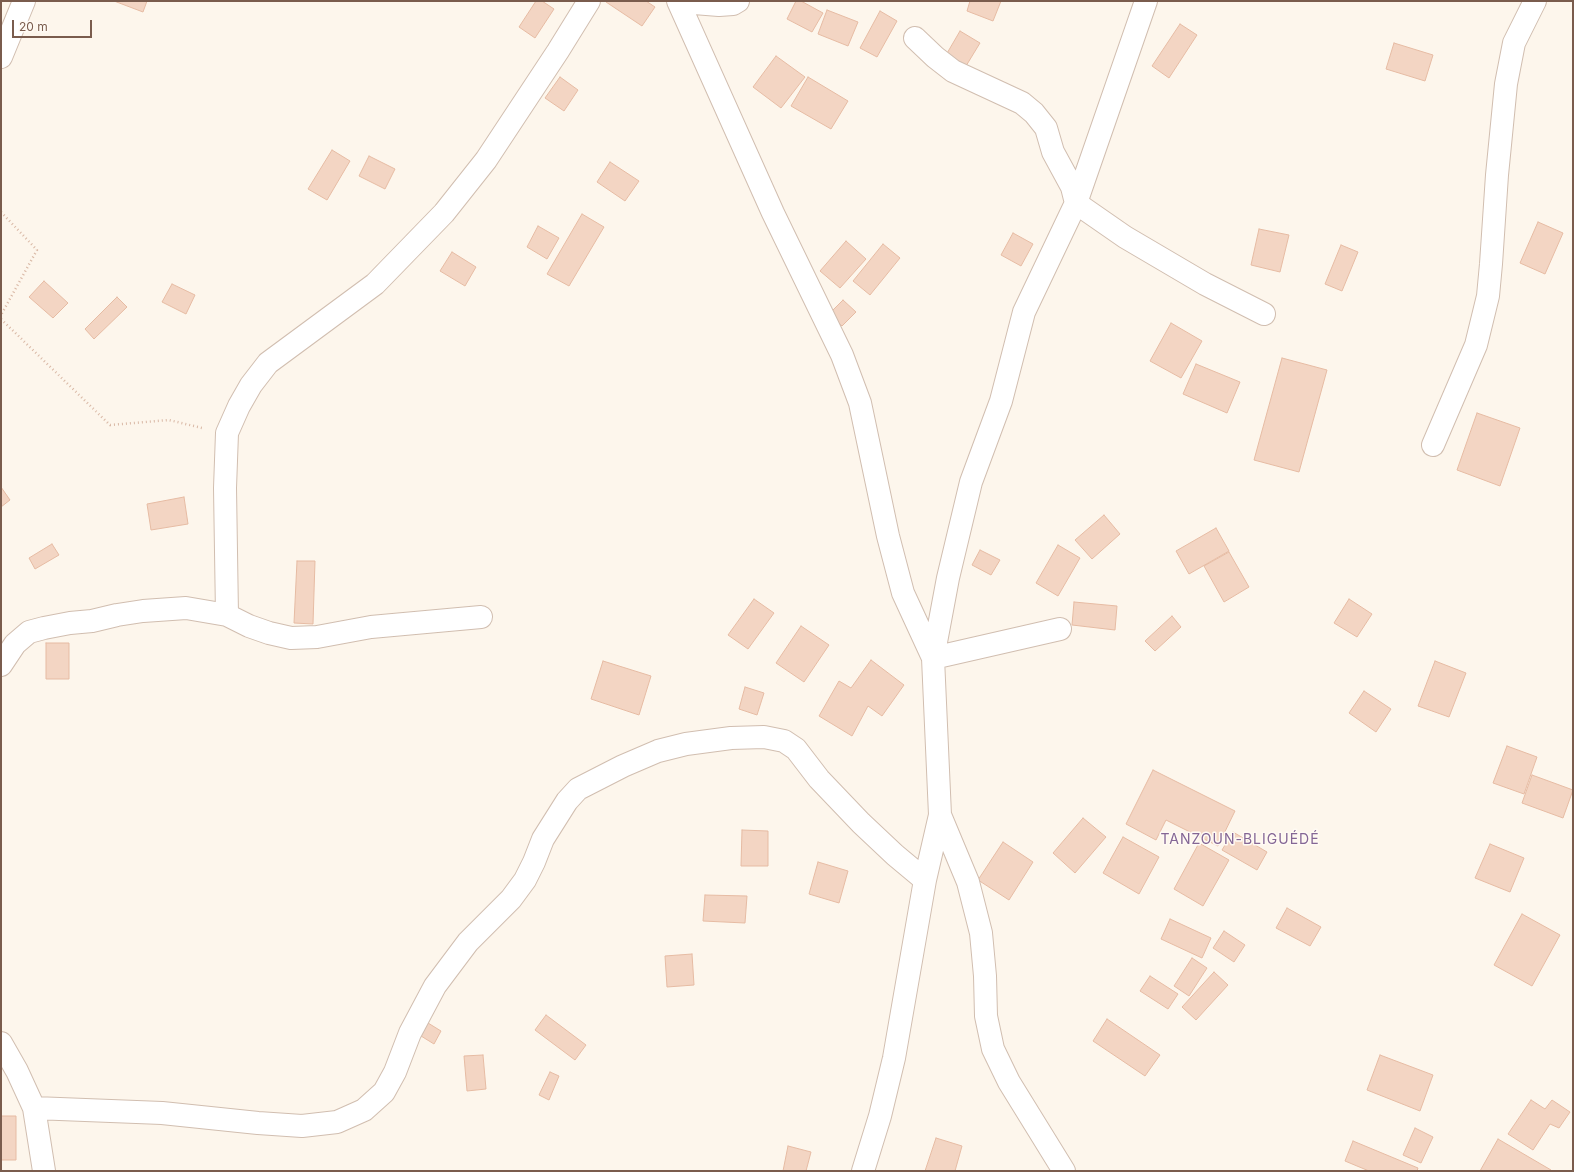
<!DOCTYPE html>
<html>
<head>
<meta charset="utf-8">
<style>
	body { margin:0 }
	#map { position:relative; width:1574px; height:1172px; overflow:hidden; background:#fdf6ec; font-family:Inter,sans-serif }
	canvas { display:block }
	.frame { position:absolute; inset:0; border:2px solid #7a5c4d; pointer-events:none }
	.scale { position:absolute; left:12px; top:20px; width:80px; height:18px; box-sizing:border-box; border:2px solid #7a5c4d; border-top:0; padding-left:5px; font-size:12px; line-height:14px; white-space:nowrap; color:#7a5c4d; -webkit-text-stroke:3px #fffaf3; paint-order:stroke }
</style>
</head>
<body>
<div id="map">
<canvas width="1574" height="1172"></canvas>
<div class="frame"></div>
<div class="scale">20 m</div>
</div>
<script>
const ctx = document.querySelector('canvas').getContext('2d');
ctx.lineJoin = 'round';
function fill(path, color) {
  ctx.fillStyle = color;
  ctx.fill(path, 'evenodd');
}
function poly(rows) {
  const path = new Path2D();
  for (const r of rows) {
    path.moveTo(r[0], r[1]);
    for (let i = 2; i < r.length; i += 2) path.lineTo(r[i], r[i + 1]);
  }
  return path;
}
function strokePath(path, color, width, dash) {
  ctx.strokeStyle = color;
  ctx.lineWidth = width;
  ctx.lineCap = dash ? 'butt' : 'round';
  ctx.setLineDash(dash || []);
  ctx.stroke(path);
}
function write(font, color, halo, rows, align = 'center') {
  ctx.font = font + ' Inter,sans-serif';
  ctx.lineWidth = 3;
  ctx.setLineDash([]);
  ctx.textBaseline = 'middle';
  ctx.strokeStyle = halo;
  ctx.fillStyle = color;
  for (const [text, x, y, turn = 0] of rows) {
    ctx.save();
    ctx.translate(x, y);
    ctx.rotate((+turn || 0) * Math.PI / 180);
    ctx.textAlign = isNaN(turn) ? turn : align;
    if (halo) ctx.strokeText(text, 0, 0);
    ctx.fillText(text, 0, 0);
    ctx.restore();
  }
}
const building = poly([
	[114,1,147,1,143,12,114,1],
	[536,1,542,1,554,9,535,38,519,27,536,1],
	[607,1,646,1,655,7,642,26,606,2,607,1],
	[796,1,801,1,823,13,812,32,787,19,796,1],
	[970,1,1001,1,993,21,967,11,970,1],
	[827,10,858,22,848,46,818,34,827,10],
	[880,11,897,21,877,57,860,48,880,11],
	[1180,24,1197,35,1169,78,1152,66,1180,24],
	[960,31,980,43,966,66,946,55,960,31],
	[1394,43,1433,55,1425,81,1386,69,1394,43],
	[776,56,805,77,781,108,753,87,776,56],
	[560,77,578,90,564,111,545,98,560,77],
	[808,77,848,101,831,129,791,106,808,77],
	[332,150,350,161,327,200,308,189,332,150],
	[369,156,395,169,385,189,359,176,369,156],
	[610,162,639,181,625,201,597,182,610,162],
	[582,214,604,227,569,286,547,274,582,214],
	[1538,222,1563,233,1545,274,1520,263,1538,222],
	[538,226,559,238,547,259,527,247,538,226],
	[1259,229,1289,235,1280,272,1251,265,1259,229],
	[1013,233,1033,244,1021,266,1001,255,1013,233],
	[846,241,866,259,840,288,820,271,846,241],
	[883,244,900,258,870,295,853,281,883,244],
	[1341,245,1358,252,1342,291,1325,284,1341,245],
	[452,252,476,267,465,286,440,271,452,252],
	[44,281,68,303,53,318,29,297,44,281],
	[172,284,195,295,186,314,162,302,172,284],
	[117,297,127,307,94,339,85,329,117,297],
	[843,300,856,312,842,326,829,314,843,300],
	[1171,323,1202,341,1181,378,1150,361,1171,323],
	[1282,358,1327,370,1299,472,1254,460,1282,358],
	[1196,364,1240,382,1227,413,1183,394,1196,364],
	[1477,413,1520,428,1500,486,1457,470,1477,413],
	[1,487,10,500,1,507,1,487],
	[184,497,188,524,151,530,147,504,184,497],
	[1104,515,1120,534,1092,559,1075,540,1104,515],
	[1216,528,1229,551,1189,574,1176,551,1216,528],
	[52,544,59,555,35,569,29,558,52,544],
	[1058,545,1080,558,1058,596,1036,583,1058,545],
	[980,550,1000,560,991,575,972,565,980,550],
	[1229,552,1249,587,1224,602,1204,566,1229,552],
	[297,561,315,561,313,624,294,623,297,561],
	[754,599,774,613,748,649,728,635,754,599],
	[1349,599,1372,614,1357,637,1334,623,1349,599],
	[1074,602,1117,606,1115,630,1072,625,1074,602],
	[1172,616,1181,627,1155,651,1145,641,1172,616],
	[801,626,829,645,804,682,776,663,801,626],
	[46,643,69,643,69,679,46,679,46,643],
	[871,660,904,685,882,716,868,706,852,736,819,716,839,681,851,688,871,660],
	[603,661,651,676,639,715,591,699,603,661],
	[1435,661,1466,673,1449,717,1418,706,1435,661],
	[745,687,764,693,757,715,739,709,745,687],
	[1364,691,1391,709,1376,732,1349,713,1364,691],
	[1507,746,1537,757,1524,794,1493,783,1507,746],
	[1153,770,1235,811,1218,846,1166,820,1156,840,1126,824,1153,770],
	[1532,775,1573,790,1563,818,1522,803,1532,775],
	[1083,818,1106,837,1075,873,1053,853,1083,818],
	[742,830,768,831,768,866,741,866,742,830],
	[1233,832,1267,852,1257,870,1222,850,1233,832],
	[1123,837,1159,857,1139,894,1103,873,1123,837],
	[1003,842,1033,862,1009,900,978,880,1003,842],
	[1199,843,1229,860,1203,906,1174,889,1199,843],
	[1490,844,1524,858,1510,892,1475,878,1490,844],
	[818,862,848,871,839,903,809,894,818,862],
	[705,895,747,896,745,923,703,921,705,895],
	[1287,908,1321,927,1310,946,1276,928,1287,908],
	[1522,914,1560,935,1532,986,1494,965,1522,914],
	[1170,919,1211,938,1202,958,1161,939,1170,919],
	[1224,931,1245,945,1234,962,1213,948,1224,931],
	[692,954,694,985,667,987,665,956,692,954],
	[1192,958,1207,968,1189,996,1174,986,1192,958],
	[1214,972,1228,985,1196,1020,1182,1007,1214,972],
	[1150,976,1178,994,1168,1009,1140,991,1150,976],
	[546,1015,586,1045,575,1060,535,1030,546,1015],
	[1107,1019,1160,1055,1145,1076,1093,1041,1107,1019],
	[428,1023,441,1031,434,1044,421,1036,428,1023],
	[483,1055,486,1089,467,1091,464,1056,483,1055],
	[1380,1055,1433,1075,1420,1111,1367,1090,1380,1055],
	[550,1072,559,1076,549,1100,539,1095,550,1072],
	[1531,1100,1545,1109,1552,1100,1570,1112,1559,1128,1550,1124,1533,1150,1508,1134,1531,1100],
	[1,1116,16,1116,16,1160,1,1160,1,1116],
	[1415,1128,1433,1137,1421,1163,1403,1155,1415,1128],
	[936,1138,962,1146,955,1171,925,1171,936,1138],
	[1498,1139,1551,1170,1551,1171,1480,1171,1498,1139],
	[1353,1141,1418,1168,1417,1171,1369,1171,1345,1161,1353,1141],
	[788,1146,811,1152,806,1171,783,1171,788,1146]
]);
fill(building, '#f3d5c3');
strokePath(building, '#e6bba3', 1);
const street = poly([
	[678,1,773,213,842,355,860,403,888,536,903,593,933,658,1060,629],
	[690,1,694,3,719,5,733,4,738,1],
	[915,38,935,57,953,71,1022,103,1034,113,1046,128,1053,152,1072,187,1076,203,1125,237,1205,284,1264,314],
	[1,57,24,1],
	[1433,445,1476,345,1488,296,1491,264,1497,175,1506,84,1514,43,1535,1],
	[227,615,225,488,227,433,239,406,251,385,268,363,375,284,444,213,486,160,558,51,589,1],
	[1,665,15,644,29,632,44,628,70,623,92,621,117,615,143,611,186,608,227,615,249,626,269,633,291,638,317,637,371,627,481,617],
	[940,815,968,882,981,933,985,976,986,1016,993,1049,1009,1082,1064,1171],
	[1,1043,17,1071,34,1108,44,1171],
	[34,1108,162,1113,258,1123,302,1126,337,1122,364,1110,384,1092,395,1072,410,1033,435,986,468,942,511,899,525,880,534,862,543,839,567,801,578,789,623,766,658,751,686,744,731,738,764,737,784,741,796,749,819,779,861,823,895,855,925,880],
	[863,1171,880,1116,894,1058,925,880,940,815,933,658,948,578,971,482,1001,401,1024,312,1076,203,1146,1]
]);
strokePath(street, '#d1beb0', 24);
strokePath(poly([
	[1,212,37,250,1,315],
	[1,319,110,425,169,420,202,428]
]), '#d9b8a5', 2.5, [1, 3]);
strokePath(street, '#fff', 22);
ctx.letterSpacing = '1px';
write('14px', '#846695', '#fffaf3', [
	["TANZOUN-BLIGUÉDÉ",1240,840]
]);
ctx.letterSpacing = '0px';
</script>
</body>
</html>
